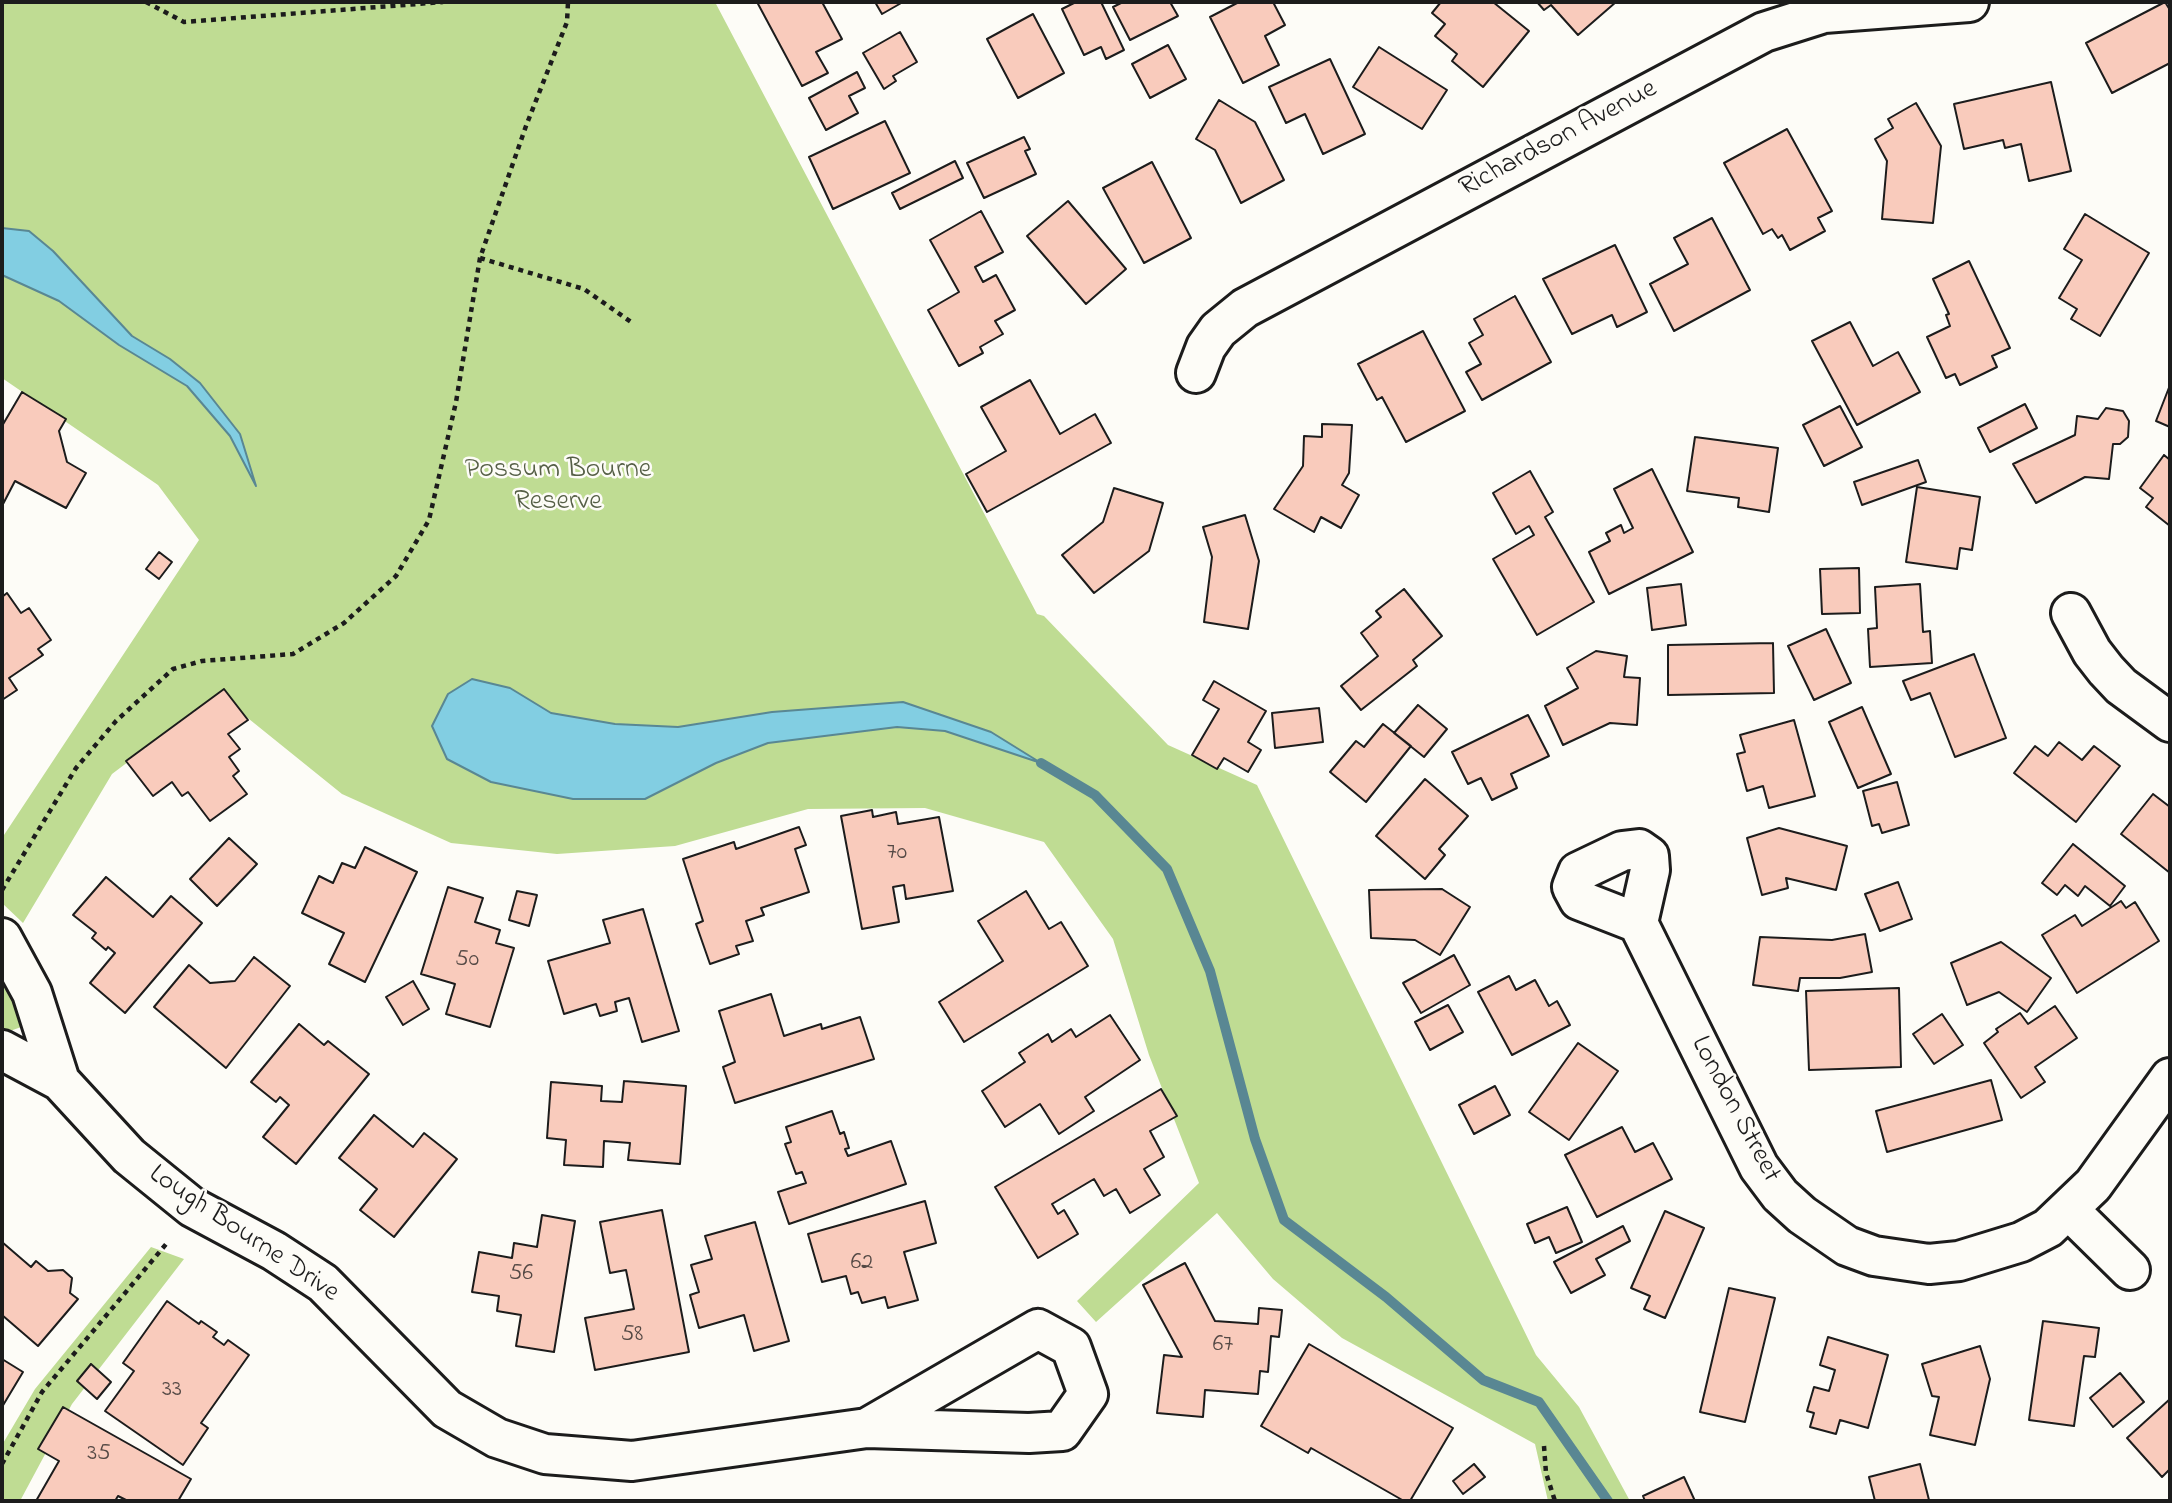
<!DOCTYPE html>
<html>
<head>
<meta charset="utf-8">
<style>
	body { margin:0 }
	#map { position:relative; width:2172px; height:1503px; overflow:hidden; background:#fdfcf7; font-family:"Indie Flower",sans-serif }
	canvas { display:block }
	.frame { position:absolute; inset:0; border:4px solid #1c1c1c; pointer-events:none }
</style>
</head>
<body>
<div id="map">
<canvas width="2172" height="1503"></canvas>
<div class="frame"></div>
</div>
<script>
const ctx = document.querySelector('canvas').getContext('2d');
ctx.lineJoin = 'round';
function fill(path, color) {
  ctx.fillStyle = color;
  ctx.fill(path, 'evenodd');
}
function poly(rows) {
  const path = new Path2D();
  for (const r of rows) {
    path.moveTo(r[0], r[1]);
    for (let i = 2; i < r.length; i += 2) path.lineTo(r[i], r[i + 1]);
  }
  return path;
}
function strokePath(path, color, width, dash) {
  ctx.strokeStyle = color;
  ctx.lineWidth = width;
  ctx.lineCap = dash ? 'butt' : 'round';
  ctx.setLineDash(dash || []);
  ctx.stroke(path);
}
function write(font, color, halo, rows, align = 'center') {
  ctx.font = font + ' "Indie Flower",sans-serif';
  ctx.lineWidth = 5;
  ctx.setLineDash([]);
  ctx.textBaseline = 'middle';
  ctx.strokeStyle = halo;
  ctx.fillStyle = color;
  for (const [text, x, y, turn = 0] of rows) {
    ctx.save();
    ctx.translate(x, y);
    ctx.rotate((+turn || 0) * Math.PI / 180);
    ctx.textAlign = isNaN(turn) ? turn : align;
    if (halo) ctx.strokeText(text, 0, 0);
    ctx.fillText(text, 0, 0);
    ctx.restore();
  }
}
fill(poly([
	[2,2,715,2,1037,614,1044,616,1168,745,1257,785,1536,1355,1579,1407,1630,1501,1548,1501,1535,1444,1342,1338,1273,1279,1217,1213,1096,1322,1077,1301,1199,1183,1149,1055,1113,939,1044,842,925,808,808,809,675,846,557,854,451,843,342,794,218,694,112,774,23,923,2,903,2,838,199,540,158,485,2,378],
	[2,960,27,1025,7,1032,2,1031],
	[151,1247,184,1259,72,1404,20,1501,2,1501,2,1445,35,1389]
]), '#bfdc93');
const water = poly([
	[2,228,29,231,53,251,132,336,170,359,200,383,240,434,256,486,230,436,187,386,119,345,59,301,2,275,2,228],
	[472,679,510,688,551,713,615,724,678,727,772,712,903,702,991,732,1041,763,945,731,897,727,768,743,716,763,645,799,573,799,491,782,447,759,432,726,448,694,472,679]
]);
fill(water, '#82cee2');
strokePath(water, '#598793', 2);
strokePath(poly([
	[1041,763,1095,795,1167,869,1210,971,1255,1139,1284,1220,1386,1297,1483,1380,1539,1402,1608,1501]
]), '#598793', 10);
const building = poly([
	[757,2,822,2,842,39,816,52,828,73,802,86,757,2],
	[875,2,903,2,882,14,875,2],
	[1076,2,1101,2,1124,50,1106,59,1101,47,1084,55,1062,9,1076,2],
	[1123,2,1170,2,1178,16,1130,40,1113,7,1123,2],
	[1239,2,1273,2,1285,25,1265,36,1279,65,1243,83,1210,17,1239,2],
	[1441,2,1493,2,1529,31,1483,87,1452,61,1457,54,1435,36,1445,24,1432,13,1441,2],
	[1537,2,1616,2,1578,35,1551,5,1544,10,1537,2],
	[2165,2,2170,10,2170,63,2112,93,2086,43,2165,2],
	[1033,14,1064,73,1018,98,987,39,1033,14],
	[900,32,917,62,893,76,896,81,884,89,863,53,900,32],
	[1168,45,1186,79,1150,98,1132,64,1168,45],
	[1379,47,1447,90,1422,129,1353,87,1379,47],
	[1330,59,1365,134,1323,154,1305,114,1286,123,1269,87,1330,59],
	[857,72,865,88,849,96,858,113,826,130,809,98,857,72],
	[2051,82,2071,171,2029,181,2021,144,2005,148,2003,140,1964,149,1954,104,2051,82],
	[1219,100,1255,122,1284,180,1241,203,1215,150,1196,139,1219,100],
	[1916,103,1941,146,1933,223,1882,219,1887,161,1875,139,1893,128,1888,119,1916,103],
	[885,121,910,173,833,209,809,157,885,121],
	[1787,129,1832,211,1818,218,1825,231,1790,250,1782,235,1778,238,1772,229,1763,234,1724,163,1787,129],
	[1024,137,1030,149,1025,151,1036,174,984,198,967,163,1024,137],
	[955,161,963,178,900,209,892,193,955,161],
	[1152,162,1191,238,1144,263,1103,188,1152,162],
	[1068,201,1126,269,1086,304,1027,236,1068,201],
	[981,211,1003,252,975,267,983,282,996,275,1015,310,995,321,1003,334,980,347,983,353,959,366,928,310,959,292,930,240,981,211],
	[2085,214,2149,253,2100,336,2071,319,2077,309,2059,298,2082,260,2064,249,2085,214],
	[1712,218,1750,290,1674,331,1650,284,1688,264,1674,238,1712,218],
	[1615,245,1647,312,1617,327,1612,315,1572,334,1543,279,1615,245],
	[1969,261,2010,348,1992,356,1997,367,1960,385,1955,374,1946,378,1927,337,1950,326,1946,315,1949,314,1933,279,1969,261],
	[1515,296,1551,362,1482,400,1466,372,1481,364,1469,343,1483,335,1474,319,1515,296],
	[1850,322,1873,366,1898,352,1920,392,1857,425,1812,341,1850,322],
	[1423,331,1465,411,1406,442,1382,397,1377,400,1358,364,1423,331],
	[1030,380,1060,434,1095,414,1111,443,987,512,966,474,1006,451,981,407,1030,380],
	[2170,385,2170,427,2156,421,2170,385],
	[22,392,66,419,59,431,67,462,86,473,66,508,15,481,2,506,2,426,22,392],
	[2025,404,2037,428,1990,452,1978,428,2025,404],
	[1840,406,1862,447,1824,466,1803,425,1840,406],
	[2106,408,2123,411,2129,421,2128,437,2120,444,2113,444,2109,479,2085,477,2036,503,2013,464,2075,435,2077,416,2098,419,2106,408],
	[1322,424,1352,425,1349,473,1342,485,1359,495,1341,528,1321,517,1314,532,1274,509,1303,466,1304,436,1322,437,1322,424],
	[1695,437,1778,448,1769,512,1738,507,1739,498,1687,491,1695,437],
	[2164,455,2170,460,2170,526,2146,507,2153,498,2140,488,2164,455],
	[1918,460,1926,482,1862,505,1854,482,1918,460],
	[1652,469,1693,552,1609,594,1589,552,1610,541,1606,533,1621,525,1624,533,1633,528,1614,489,1652,469],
	[1530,471,1553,512,1545,517,1594,602,1537,635,1493,559,1534,535,1529,526,1516,534,1493,493,1530,471],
	[1917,487,1980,497,1972,550,1960,548,1957,569,1906,562,1917,487],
	[1114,488,1163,503,1149,551,1094,593,1062,555,1103,522,1114,488],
	[1245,515,1259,561,1248,629,1204,622,1212,557,1203,527,1245,515],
	[159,552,172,562,159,579,146,569,159,552],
	[1859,568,1860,613,1822,614,1820,569,1859,568],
	[1681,584,1686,625,1652,630,1647,588,1681,584],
	[1920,584,1923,632,1930,631,1932,663,1870,667,1868,629,1877,628,1875,587,1920,584],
	[1404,589,1442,636,1413,660,1417,666,1361,710,1341,686,1378,656,1361,633,1381,617,1376,611,1404,589],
	[7,593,21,613,29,608,51,640,38,649,43,655,9,678,17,690,2,700,2,597,7,593],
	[1826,629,1851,683,1814,700,1788,646,1826,629],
	[1773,643,1774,693,1668,695,1668,645,1773,643],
	[1596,651,1627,656,1624,677,1640,678,1637,725,1610,723,1563,745,1545,706,1578,688,1567,668,1596,651],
	[1974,654,2006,738,1955,757,1930,693,1911,700,1903,681,1974,654],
	[1214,681,1266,711,1248,742,1261,750,1248,772,1224,758,1217,769,1192,755,1219,709,1203,700,1214,681],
	[224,689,248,720,228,734,240,749,229,757,239,771,233,776,247,794,210,821,188,792,182,796,172,782,153,796,126,761,224,689],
	[1418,705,1447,729,1424,757,1394,733,1418,705],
	[1862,707,1891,774,1858,788,1829,722,1862,707],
	[1319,708,1323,742,1275,748,1272,713,1319,708],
	[1528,715,1549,756,1511,774,1517,788,1492,800,1481,778,1468,784,1452,752,1528,715],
	[1794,720,1815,796,1769,808,1763,786,1747,791,1737,754,1745,752,1740,735,1794,720],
	[1383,724,1411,746,1366,802,1330,772,1356,741,1364,747,1383,724],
	[2059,742,2082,760,2094,746,2120,766,2076,822,2014,773,2035,746,2048,756,2059,742],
	[1425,779,1468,816,1439,849,1445,855,1425,879,1376,836,1425,779],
	[1897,782,1909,825,1882,833,1879,824,1872,826,1863,791,1897,782],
	[2153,794,2170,807,2170,873,2121,834,2153,794],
	[872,810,873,817,896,812,898,824,939,817,953,891,906,899,904,885,893,887,899,922,862,929,841,816,872,810],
	[799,827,806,845,795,849,809,892,761,908,764,915,746,921,753,941,736,946,739,954,710,964,696,924,703,921,683,859,734,842,736,849,799,827],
	[1779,828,1847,846,1836,890,1786,878,1788,888,1762,895,1747,838,1779,828],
	[229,838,257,864,217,906,190,879,229,838],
	[2073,844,2125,886,2110,906,2085,886,2078,896,2065,885,2057,895,2042,883,2073,844],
	[365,847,417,872,365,982,329,964,344,933,302,913,319,876,333,883,342,863,355,868,365,847],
	[106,877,153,917,171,896,202,923,125,1013,90,983,115,953,108,947,106,950,92,938,96,933,73,915,106,877],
	[1898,882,1912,919,1880,931,1865,894,1898,882],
	[448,887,483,898,475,922,500,930,496,943,514,948,490,1027,446,1014,455,984,421,974,448,887],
	[1442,889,1470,907,1440,955,1415,940,1371,938,1369,890,1442,889],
	[517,891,537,895,529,926,509,920,517,891],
	[1026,891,1049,929,1061,922,1088,966,964,1042,939,1002,1003,961,978,921,1026,891],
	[2121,901,2126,908,2135,902,2159,941,2077,993,2042,935,2075,915,2082,926,2121,901],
	[643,909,679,1031,642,1042,629,998,615,1002,617,1011,600,1016,596,1004,564,1014,548,961,610,943,603,920,643,909],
	[1865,934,1872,972,1840,978,1800,978,1798,991,1753,985,1760,937,1832,940,1865,934],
	[2001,942,2051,978,2027,1012,1999,992,1967,1005,1951,963,2001,942],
	[1454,955,1470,985,1421,1013,1403,983,1454,955],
	[254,957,290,986,226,1068,154,1007,189,965,210,983,235,981,254,957],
	[1509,976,1516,990,1535,980,1549,1006,1557,1001,1570,1025,1512,1055,1478,992,1509,976],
	[413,981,429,1009,403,1025,386,997,413,981],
	[1899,988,1901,1067,1809,1070,1806,991,1899,988],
	[771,994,784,1036,821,1024,822,1029,860,1017,874,1059,735,1103,723,1067,735,1062,719,1011,771,994],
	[1448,1005,1463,1032,1430,1050,1415,1022,1448,1005],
	[2055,1006,2077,1038,2035,1067,2045,1082,2021,1098,1984,1043,1998,1032,1996,1029,2020,1013,2028,1024,2055,1006],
	[1942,1014,1963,1045,1934,1064,1913,1034,1942,1014],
	[1110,1015,1140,1060,1085,1097,1094,1111,1059,1134,1040,1104,1005,1127,982,1091,1025,1062,1019,1053,1048,1034,1052,1042,1071,1029,1076,1037,1110,1015],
	[299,1024,324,1045,328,1041,369,1074,296,1164,263,1137,289,1105,280,1097,276,1102,251,1082,299,1024],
	[1578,1043,1618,1071,1569,1140,1529,1112,1578,1043],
	[1991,1080,2002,1120,1887,1152,1876,1111,1991,1080],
	[624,1081,686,1086,680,1164,628,1160,630,1143,604,1141,603,1167,564,1165,566,1140,547,1138,551,1082,602,1086,601,1101,622,1102,624,1081],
	[1495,1086,1510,1115,1474,1134,1459,1105,1495,1086],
	[1161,1089,1177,1116,1150,1131,1164,1157,1144,1169,1160,1195,1130,1213,1116,1189,1104,1196,1094,1179,1052,1204,1058,1214,1064,1210,1078,1234,1038,1258,995,1187,1161,1089],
	[832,1111,840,1134,844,1132,849,1148,845,1149,848,1156,891,1141,906,1184,789,1224,778,1192,806,1183,802,1172,796,1174,785,1144,791,1142,786,1127,832,1111],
	[374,1115,413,1147,424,1133,457,1159,394,1237,360,1210,377,1189,339,1158,374,1115],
	[1622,1127,1635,1152,1653,1143,1672,1179,1597,1217,1565,1155,1622,1127],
	[925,1201,936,1243,904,1252,918,1300,888,1308,885,1297,862,1303,858,1292,851,1294,846,1276,822,1282,808,1234,925,1201],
	[1567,1207,1582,1242,1556,1253,1549,1237,1535,1243,1527,1224,1567,1207],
	[662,1210,689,1352,595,1370,585,1318,634,1309,626,1270,610,1273,600,1222,662,1210],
	[1665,1211,1704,1228,1665,1318,1644,1309,1650,1296,1631,1288,1665,1211],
	[542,1215,575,1221,554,1352,516,1346,521,1315,497,1311,499,1296,472,1292,479,1252,512,1258,514,1243,537,1247,542,1215],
	[755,1222,789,1341,754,1351,744,1315,699,1328,690,1295,699,1292,691,1265,712,1259,705,1236,755,1222],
	[1623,1226,1630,1241,1596,1259,1605,1275,1571,1293,1554,1262,1623,1226],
	[2,1242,31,1267,36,1261,48,1271,63,1270,72,1278,70,1293,78,1299,38,1346,2,1315,2,1242],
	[1185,1263,1215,1321,1258,1324,1259,1308,1282,1310,1279,1337,1271,1336,1268,1372,1260,1371,1258,1394,1205,1390,1203,1417,1157,1413,1164,1355,1182,1357,1143,1285,1185,1263],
	[1729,1288,1775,1298,1745,1422,1700,1412,1729,1288],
	[167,1301,199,1324,201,1321,217,1332,213,1337,224,1345,228,1340,249,1355,201,1423,208,1428,183,1465,105,1411,134,1371,123,1363,167,1301],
	[2043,1321,2099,1328,2095,1357,2084,1356,2074,1426,2029,1420,2043,1321],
	[1828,1337,1888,1355,1868,1428,1840,1420,1836,1434,1810,1427,1814,1413,1807,1411,1814,1387,1829,1391,1835,1370,1820,1365,1828,1337],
	[1309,1344,1453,1428,1410,1501,1404,1501,1311,1448,1308,1453,1261,1426,1309,1344],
	[1980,1346,1990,1379,1975,1445,1930,1435,1939,1397,1932,1396,1922,1364,1980,1346],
	[2,1359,23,1372,2,1407,2,1359],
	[91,1364,111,1382,97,1399,77,1381,91,1364],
	[2120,1373,2144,1402,2113,1427,2090,1398,2120,1373],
	[2170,1399,2170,1469,2162,1477,2127,1438,2170,1399],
	[63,1407,191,1479,178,1501,128,1501,118,1496,115,1501,36,1501,59,1461,38,1449,63,1407],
	[1474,1464,1485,1477,1463,1494,1453,1481,1474,1464],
	[1920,1464,1929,1500,1875,1501,1869,1477,1920,1464],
	[1684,1477,1695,1501,1645,1501,1643,1496,1684,1477]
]);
fill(building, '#f9cbbc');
strokePath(building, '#1c1c1c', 2);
const street = poly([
	[1196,373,1206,347,1218,330,1245,308,1764,32,1824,13,1969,2],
	[2071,613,2092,652,2106,670,2121,686,2170,722],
	[1638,923,1579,900,1572,887,1578,872,1622,851,1639,849,1649,856,1650,870,1638,923,1759,1167,1780,1195,1802,1215,1847,1246,1874,1256,1929,1264,1959,1261,2021,1242,2048,1228,2093,1185,2170,1078],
	[2,938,32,993,60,1081],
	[2,1050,60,1081,129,1156,192,1207,274,1251,323,1283,447,1409,497,1438,545,1454,632,1461,867,1428,1029,1433,1062,1431,1088,1394,1071,1347,1038,1329,867,1428],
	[2069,1210,2130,1270]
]);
strokePath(street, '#1c1c1c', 44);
strokePath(poly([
	[146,2,184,22,443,2],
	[480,258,584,289,631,322],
	[2,890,76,768,116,721,173,669,202,661,293,654,344,623,396,576,429,520,456,402,480,258,526,126,567,22,568,2],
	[1544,1446,1546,1473,1555,1501],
	[2,1464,42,1392,167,1243]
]), '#1c1c1c', 4.5, [5, 5]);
strokePath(street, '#fdfcf7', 38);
write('24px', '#534844', null, [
	["70",897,854],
	["50",467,961],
	["62",862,1264],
	["56",521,1275],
	["58",632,1336],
	["67",1223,1346],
	["33",172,1391],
	["35",99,1455]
]);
write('28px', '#1c1c1c', '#fdfcf7', [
	["Richardson Avenue",1559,140,-28],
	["London Street",1734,1110,62],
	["Lough Bourne Drive",243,1235,34]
]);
write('28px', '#555f46', '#fdfcf7', [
	["Possum Bourne",558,471],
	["Reserve",558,503]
]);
</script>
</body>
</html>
